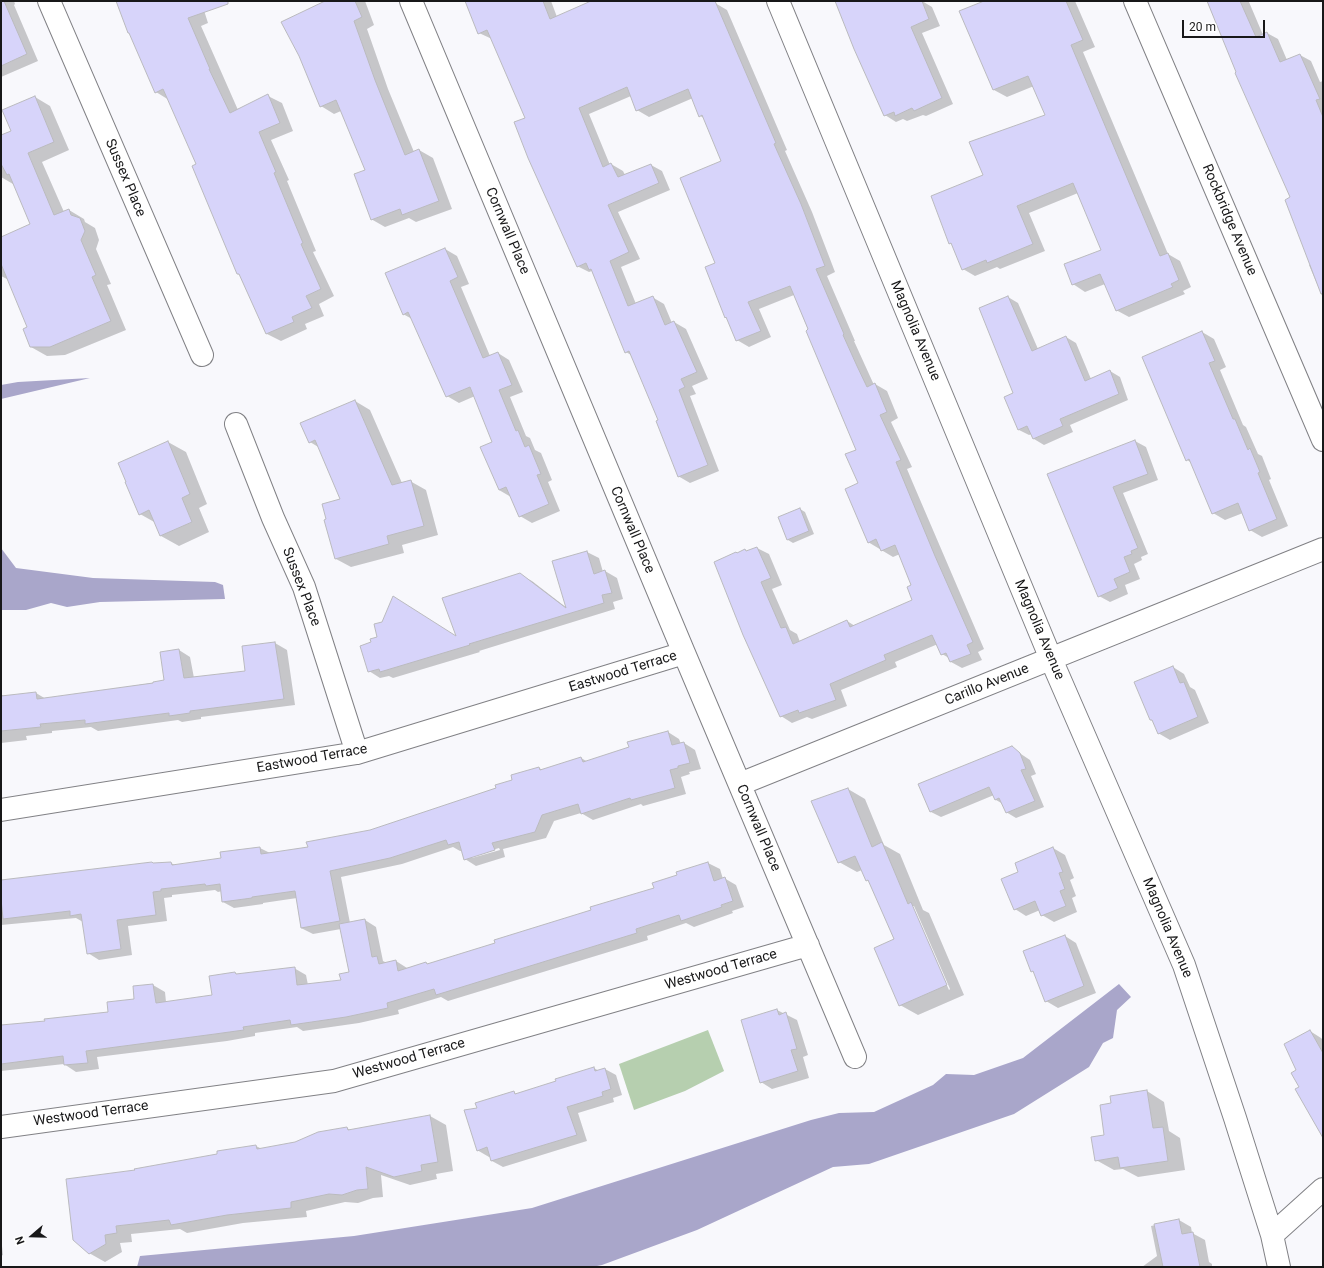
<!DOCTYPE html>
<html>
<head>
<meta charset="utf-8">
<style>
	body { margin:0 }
	#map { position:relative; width:1324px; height:1268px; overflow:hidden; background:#f8f8fc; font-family:Roboto,sans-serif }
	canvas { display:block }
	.frame { position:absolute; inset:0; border:2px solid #181819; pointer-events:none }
	.north { position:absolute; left:12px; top:1216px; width:40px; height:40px; -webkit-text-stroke:3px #fff; paint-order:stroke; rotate:250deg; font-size:11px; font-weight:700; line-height:16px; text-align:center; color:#181819 }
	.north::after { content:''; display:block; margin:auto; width:14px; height:18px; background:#181819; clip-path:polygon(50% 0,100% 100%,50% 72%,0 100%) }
	.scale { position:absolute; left:1182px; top:20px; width:83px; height:18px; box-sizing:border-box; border:2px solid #181819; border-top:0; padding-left:5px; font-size:12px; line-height:14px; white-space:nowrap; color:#181819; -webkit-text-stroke:3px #fff; paint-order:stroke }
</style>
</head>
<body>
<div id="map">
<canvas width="1324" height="1268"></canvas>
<div class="frame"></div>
<div class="north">N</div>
<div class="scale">20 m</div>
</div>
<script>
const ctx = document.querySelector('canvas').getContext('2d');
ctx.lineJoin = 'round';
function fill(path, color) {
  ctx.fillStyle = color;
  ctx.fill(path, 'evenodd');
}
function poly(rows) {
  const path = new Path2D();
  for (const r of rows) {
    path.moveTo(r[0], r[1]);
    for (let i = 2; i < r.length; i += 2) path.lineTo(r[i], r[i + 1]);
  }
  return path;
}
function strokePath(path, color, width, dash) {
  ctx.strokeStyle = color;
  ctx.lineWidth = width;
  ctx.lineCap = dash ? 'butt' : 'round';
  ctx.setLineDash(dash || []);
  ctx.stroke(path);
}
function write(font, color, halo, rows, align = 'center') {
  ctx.font = font + ' Roboto,sans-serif';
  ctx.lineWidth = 4;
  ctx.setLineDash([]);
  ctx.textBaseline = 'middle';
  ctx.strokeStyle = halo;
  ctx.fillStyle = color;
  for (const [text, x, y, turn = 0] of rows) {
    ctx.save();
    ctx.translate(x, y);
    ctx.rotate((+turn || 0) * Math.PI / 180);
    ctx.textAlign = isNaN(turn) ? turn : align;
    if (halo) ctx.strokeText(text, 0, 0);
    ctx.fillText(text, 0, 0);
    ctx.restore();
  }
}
fill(poly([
	[708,1030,724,1071,685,1091,634,1110,619,1064]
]), '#b6cfaf');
fill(poly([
	[90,378,1,399,1,385,18,382],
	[1,548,16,568,93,578,215,582,223,585,225,599,100,602,67,607,51,603,26,610,1,610],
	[1119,984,1131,997,1117,1010,1113,1038,1103,1043,1089,1067,1014,1114,869,1164,833,1167,697,1230,602,1265,592,1267,137,1267,140,1256,354,1236,532,1208,811,1120,839,1113,874,1112,933,1085,946,1074,974,1075,1023,1058]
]), '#a9a6ca');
fill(poly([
	[1,1,14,1,15,4,14,5,38,61,1,77],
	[122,1,201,1,208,23,201,26,238,110,268,96,282,103,293,131,271,140,289,180,287,181,316,251,313,252,334,296,319,304,324,316,305,324,307,329,281,341,267,334,240,275,238,274,198,165,169,100,156,92],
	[327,1,365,1,374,25,367,29,388,89,414,152,419,150,433,158,452,209,416,222,409,218,385,227,371,219,366,170,341,111,334,114,321,106],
	[467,1,551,1,557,17,594,1,709,1,715,3,727,10,787,150,785,151,812,212,835,272,827,276,855,341,854,341,874,385,875,384,887,391,898,418,891,422,912,467,907,469,912,481,984,649,978,652,982,660,962,668,951,662,949,658,942,654,938,644,895,662,897,667,841,690,847,706,812,719,807,717,792,723,781,716,737,554,747,552,757,548,769,554,782,585,772,589,790,630,797,634,800,642,847,621,855,626,913,601,913,585,900,554,893,557,868,542,859,484,857,450,794,295,759,309,771,337,749,347,737,340,717,263,722,161,704,118,700,116,693,98,649,117,637,110,631,96,589,114,610,165,611,164,623,171,625,175,651,165,662,171,670,190,618,212,640,259,621,267,636,304,652,297,664,304,672,323,674,322,686,329,708,379,692,386,696,394,690,396,719,471,690,483,678,476,660,421,631,355,626,352,592,271,589,272,577,266,526,118,492,39,479,33],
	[836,1,922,1,932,7,940,26,922,33,953,104,926,116,923,115,907,121,903,119,896,122,885,115],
	[980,1,1075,1,1095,47,1083,52,1168,254,1180,261,1191,287,1183,291,1185,294,1129,317,1116,310,1105,284,1085,292,1073,284,1102,250,1078,193,1029,213,1045,251,1000,269,997,267,975,276,963,269,954,245,950,243,985,176,1047,116,1034,86,1007,97,994,90,960,12,981,3],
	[1207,1,1252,1,1249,2,1263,35,1267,33,1278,39,1287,60,1300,55,1311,61,1320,82,1323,81,1323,298,1309,265,1311,264,1291,198],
	[35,97,50,106,69,150,42,162,64,212,69,210,84,219,85,222,95,228,99,240,96,249,111,284,107,285,126,330,65,355,47,356,31,347,29,328,9,280,1,276,1,238,31,225,14,183,13,184,1,177,1,146],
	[445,249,457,256,469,284,461,287,490,356,498,353,509,360,523,392,510,397,526,436,530,438,535,450,541,453,552,480,548,482,560,511,532,523,520,516,511,497,499,490,493,442,475,396,459,403,447,396,412,319,403,314],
	[1008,297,1018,303,1038,349,1066,337,1076,343,1091,379,1110,371,1120,377,1128,400,1070,425,1073,432,1044,445,1034,439,1032,434,1029,435,1019,430,1015,394],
	[1202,332,1214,339,1226,367,1220,370,1243,425,1246,427,1258,454,1262,456,1271,479,1269,480,1288,526,1262,537,1250,530,1243,513,1225,520,1213,513,1192,463,1187,460],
	[355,401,370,410,402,483,410,481,426,490,438,535,402,545,404,553,351,567,336,559,342,500,320,448,310,442],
	[1135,441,1146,447,1158,480,1123,493,1148,554,1141,557,1142,560,1134,564,1140,579,1125,585,1128,594,1110,602,1099,596,1049,475],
	[168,442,186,452,207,504,199,508,209,532,179,546,161,536,156,523,140,514],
	[800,509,805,512,814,534,793,543,788,540],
	[587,552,599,558,603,572,605,571,617,578,623,599,613,602,615,609,479,651,480,652,393,678,389,676,380,678,369,671,457,638,520,575,532,581,567,608],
	[275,643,287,650,295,705,201,717,201,719,182,722,178,720,98,731,91,727,52,731,52,733,26,736,27,740,1,743,1,694,5,697,36,693,46,699,165,681,179,650,190,657,194,678,246,672],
	[1173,667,1184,674,1190,687,1195,690,1209,723,1170,740,1158,733,1154,721,1151,720],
	[668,732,679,739,681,744,684,743,695,750,701,769,689,772,690,774,681,777,686,794,643,806,641,804,593,820,581,813,554,821,546,838,503,849,505,857,476,866,465,859,462,851,460,851,453,847,402,864,341,877,350,923,365,920,376,927,383,961,387,963,396,961,407,968,426,963,428,964,496,944,593,911,655,888,679,876,708,863,720,869,723,879,724,878,736,885,744,907,732,911,733,913,694,927,686,923,647,936,648,940,448,1001,441,997,398,1010,399,1014,359,1023,303,1031,297,1027,255,1033,255,1036,227,1041,97,1057,99,1069,76,1072,64,1064,1,1071,1,1026,46,1022,109,1012,135,1000,134,987,153,985,165,992,166,1002,213,996,235,973,238,975,294,968,306,975,308,985,342,981,350,973,341,929,313,934,301,928,297,898,263,903,263,904,234,908,223,902,222,891,218,892,215,890,172,895,172,897,164,898,167,921,128,926,132,955,99,960,88,953,83,922,76,918,1,925,1,881,171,863,175,865,222,859,260,848,270,853,309,848,370,831,497,788,539,768,543,770,581,758,588,762,630,748],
	[499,848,500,850,472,858,472,856],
	[1012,748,1030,760,1036,774,1031,776,1044,807,1016,818,1006,812,1003,804,996,800,994,795,941,817,931,812],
	[848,789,865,799,884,845,900,854,923,910,929,913,964,995,918,1015,900,1005,895,940,870,882,867,880,862,870,857,872,839,862],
	[912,906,914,906,950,989,949,990],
	[1053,848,1065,855,1074,878,1070,880,1076,896,1072,898,1077,912,1054,922,1042,915,1040,910,1026,916,1015,909,1020,873],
	[1065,936,1076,943,1096,993,1058,1008,1046,1001,1035,973,1032,971],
	[777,1010,797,1020,808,1055,803,1057,809,1078,772,1089,761,1082],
	[1310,1031,1321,1038,1323,1040,1323,1119,1301,1088,1298,1070],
	[594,1068,599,1071,605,1069,616,1075,622,1095,613,1098,614,1102,578,1113,587,1141,503,1167,492,1161,490,1156,489,1157,477,1150,478,1109,513,1092,517,1095],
	[1147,1091,1164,1102,1169,1131,1180,1138,1185,1170,1138,1177,1123,1169,1114,1170,1096,1160,1106,1136,1112,1104],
	[430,1116,446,1125,453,1171,436,1174,437,1179,410,1185,381,1175,383,1197,373,1198,358,1203,345,1202,306,1211,307,1217,243,1223,187,1233,180,1229,131,1234,132,1242,120,1243,122,1252,105,1262,89,1253,136,1171,219,1154,218,1152,256,1146,262,1149,295,1143,347,1128,352,1131],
	[1179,1220,1191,1227,1192,1233,1205,1240,1209,1262,1212,1264,1212,1267,1142,1267,1157,1256,1151,1226],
	[1,1237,3,1255,1,1256]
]), '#0003');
const building = poly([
	[1,1,4,1,27,54,1,66,1,1],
	[116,1,228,1,228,4,188,18,210,69,209,69,230,113,268,94,280,123,259,132,276,172,274,173,303,243,301,244,321,289,306,296,312,308,292,317,294,322,266,334,239,274,237,274,192,166,196,164,163,89,155,93,129,33,128,33,116,1],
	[325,1,355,1,362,17,354,21,375,80,405,155,419,149,439,201,402,215,400,209,371,220,354,174,365,170,336,100,320,107,299,56,281,22,325,1],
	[465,1,543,1,550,19,591,1,715,1,776,143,774,144,801,204,825,266,816,269,844,334,843,335,857,366,867,387,875,383,887,412,880,415,901,460,896,462,901,474,935,556,973,642,967,645,971,654,950,662,946,653,941,655,932,635,884,655,886,660,830,684,836,700,799,713,798,710,780,717,743,635,714,562,736,552,737,553,745,549,746,551,757,547,771,578,761,582,781,628,786,627,793,644,847,620,850,627,912,600,907,587,911,585,895,545,881,551,876,539,868,543,845,489,858,483,845,454,856,450,806,331,808,329,790,286,748,302,761,331,736,341,726,317,725,318,705,267,715,263,680,178,721,161,702,115,699,117,688,89,636,111,627,87,579,108,603,167,611,163,618,177,651,164,659,183,608,205,629,252,610,261,628,306,653,296,665,325,674,321,697,372,681,379,685,387,679,390,708,465,678,477,656,421,658,420,629,351,625,353,591,269,589,270,586,263,577,267,528,158,514,122,525,118,487,30,478,34,465,1],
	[835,1,922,1,929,19,911,27,942,98,914,111,912,108,895,116,894,112,884,116,854,49,835,1],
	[984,1,1066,1,1083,40,1071,45,1160,256,1168,253,1179,280,1171,284,1173,287,1116,311,1100,274,1072,285,1064,264,1101,250,1073,183,1017,206,1033,244,987,263,986,260,962,270,951,243,949,244,931,196,983,175,969,142,1045,115,1028,76,993,90,959,11,984,1],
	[1207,1,1240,1,1256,37,1267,32,1280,62,1300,54,1320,99,1316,100,1323,117,1323,293,1321,294,1285,200,1290,197,1235,73,1236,72,1207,1],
	[35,96,54,142,28,153,54,215,69,209,71,215,80,218,85,231,81,240,96,275,92,277,111,321,50,347,30,347,23,329,27,327,1,264,1,237,30,224,9,174,7,175,1,164,1,135,11,131,2,110,35,96],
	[445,248,458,277,450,281,483,358,498,352,512,385,499,390,516,431,518,430,525,447,529,445,541,474,537,475,549,504,519,517,506,487,499,490,480,447,492,442,470,387,446,397,408,312,403,315,385,273,445,248],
	[1008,296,1032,351,1066,336,1085,381,1110,370,1119,394,1060,419,1063,426,1033,439,1027,426,1018,430,1004,397,1013,393,979,308,1008,296],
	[1202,331,1215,361,1209,363,1233,419,1235,419,1248,450,1250,448,1260,472,1258,473,1277,519,1249,531,1238,503,1212,514,1189,459,1186,461,1142,357,1202,331],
	[355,400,392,485,411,480,424,526,387,536,389,544,335,559,324,520,326,519,322,504,340,499,315,440,309,443,300,423,355,400],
	[1135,440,1148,474,1113,487,1138,548,1131,551,1132,554,1124,557,1130,572,1114,579,1118,588,1098,597,1047,474,1135,440],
	[168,441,190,494,182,498,192,522,160,536,149,510,139,515,125,482,126,482,118,463,168,441],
	[800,508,809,531,787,540,778,517,800,508],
	[587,551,594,574,605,570,612,593,602,595,604,603,469,644,470,645,380,672,379,669,368,672,360,646,371,642,370,639,377,637,374,624,382,622,393,596,456,636,442,598,520,573,566,608,552,561,587,551],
	[275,642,284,699,190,711,190,713,169,716,169,713,85,724,85,720,40,724,41,727,1,731,1,696,36,692,37,699,153,683,153,682,164,680,160,652,179,649,184,678,245,671,242,646,275,642],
	[1173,666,1180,683,1184,682,1198,717,1158,734,1152,720,1150,720,1134,682,1173,666],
	[668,731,672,745,684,742,690,763,678,766,678,768,670,770,675,788,631,800,630,798,581,814,578,804,542,815,535,832,492,843,495,850,464,860,459,842,448,845,446,840,390,858,330,871,340,921,301,928,295,891,252,897,252,898,222,902,220,884,206,886,205,884,161,889,161,891,153,892,156,915,117,920,121,949,87,954,81,914,70,916,70,911,3,919,1,899,1,880,152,862,153,863,171,862,172,865,221,858,220,852,260,847,261,854,308,847,306,842,370,830,496,788,495,785,512,780,511,775,539,767,540,770,581,757,583,762,629,747,627,742,668,731],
	[1012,746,1020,753,1026,769,1021,770,1035,801,1006,813,999,798,995,800,989,787,930,812,918,784,1012,746],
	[848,788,872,847,882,842,908,904,911,902,947,985,899,1006,874,948,894,939,868,880,866,881,855,856,838,863,811,801,848,788],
	[1053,847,1063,872,1059,873,1065,889,1060,891,1066,906,1041,916,1035,901,1014,910,1001,879,1018,872,1015,863,1053,847],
	[708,862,714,881,725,877,733,901,721,905,722,907,681,921,679,915,636,929,637,933,436,995,434,989,387,1003,388,1008,346,1017,291,1025,290,1020,243,1027,244,1030,215,1034,86,1051,88,1063,64,1065,63,1056,1,1064,1,1025,45,1021,44,1019,108,1012,107,1002,134,999,133,986,153,984,156,1003,212,995,209,976,235,972,236,974,295,967,297,985,341,980,339,974,349,972,339,924,365,919,372,957,377,956,379,964,396,960,398,971,426,962,427,964,495,943,494,940,591,910,590,907,654,888,652,883,677,875,676,872,708,862],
	[1065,935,1084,986,1045,1002,1033,971,1031,972,1023,951,1065,935],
	[777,1009,779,1015,786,1012,797,1049,791,1050,798,1071,760,1083,741,1020,777,1009],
	[1310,1030,1323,1053,1323,1138,1295,1089,1299,1087,1291,1073,1296,1070,1284,1044,1310,1030],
	[594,1067,595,1071,605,1068,611,1089,602,1092,603,1096,567,1107,577,1135,491,1161,487,1147,477,1151,464,1110,477,1108,475,1103,514,1091,515,1094,556,1081,555,1079,594,1067],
	[1147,1090,1153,1128,1163,1127,1168,1161,1120,1168,1118,1157,1095,1161,1091,1137,1104,1135,1100,1105,1111,1103,1110,1096,1147,1090],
	[430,1115,438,1162,421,1165,422,1171,394,1177,366,1167,368,1189,357,1190,342,1195,329,1194,291,1202,291,1208,227,1215,171,1225,169,1220,116,1226,117,1233,105,1235,106,1244,89,1254,73,1240,66,1179,135,1170,134,1169,217,1154,217,1151,256,1145,257,1149,295,1142,318,1132,347,1127,348,1130,430,1115],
	[1179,1219,1182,1234,1193,1232,1200,1267,1163,1267,1154,1224,1179,1219]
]);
fill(building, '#d7d4fa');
strokePath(building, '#bababe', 1);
const street = poly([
	[49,1,202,355],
	[411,1,684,653,855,1057],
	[778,1,1051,659,1184,965,1235,1118,1272,1235,1279,1267],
	[1135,1,1323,440],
	[236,424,273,518,304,587,357,753],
	[740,784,1323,549],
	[1,810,357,753,684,653],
	[1,1127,334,1081,808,945],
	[1272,1235,1323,1189]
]);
strokePath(street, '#818185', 24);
strokePath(street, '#fff', 22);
write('14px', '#181819', '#fff', [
	["Sussex Place",125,178,67],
	["Rockbridge Avenue",1229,220,67],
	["Cornwall Place",507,231,67],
	["Magnolia Avenue",915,331,67],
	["Cornwall Place",632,530,67],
	["Sussex Place",301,587,69],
	["Magnolia Avenue",1039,630,67],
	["Eastwood Terrace",623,672,-17],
	["Carillo Avenue",987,685,-22],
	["Eastwood Terrace",312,759,-10],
	["Cornwall Place",758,828,67],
	["Magnolia Avenue",1167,928,67],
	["Westwood Terrace",721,970,-16],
	["Westwood Terrace",409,1059,-16],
	["Westwood Terrace",91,1114,-8]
]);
</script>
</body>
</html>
